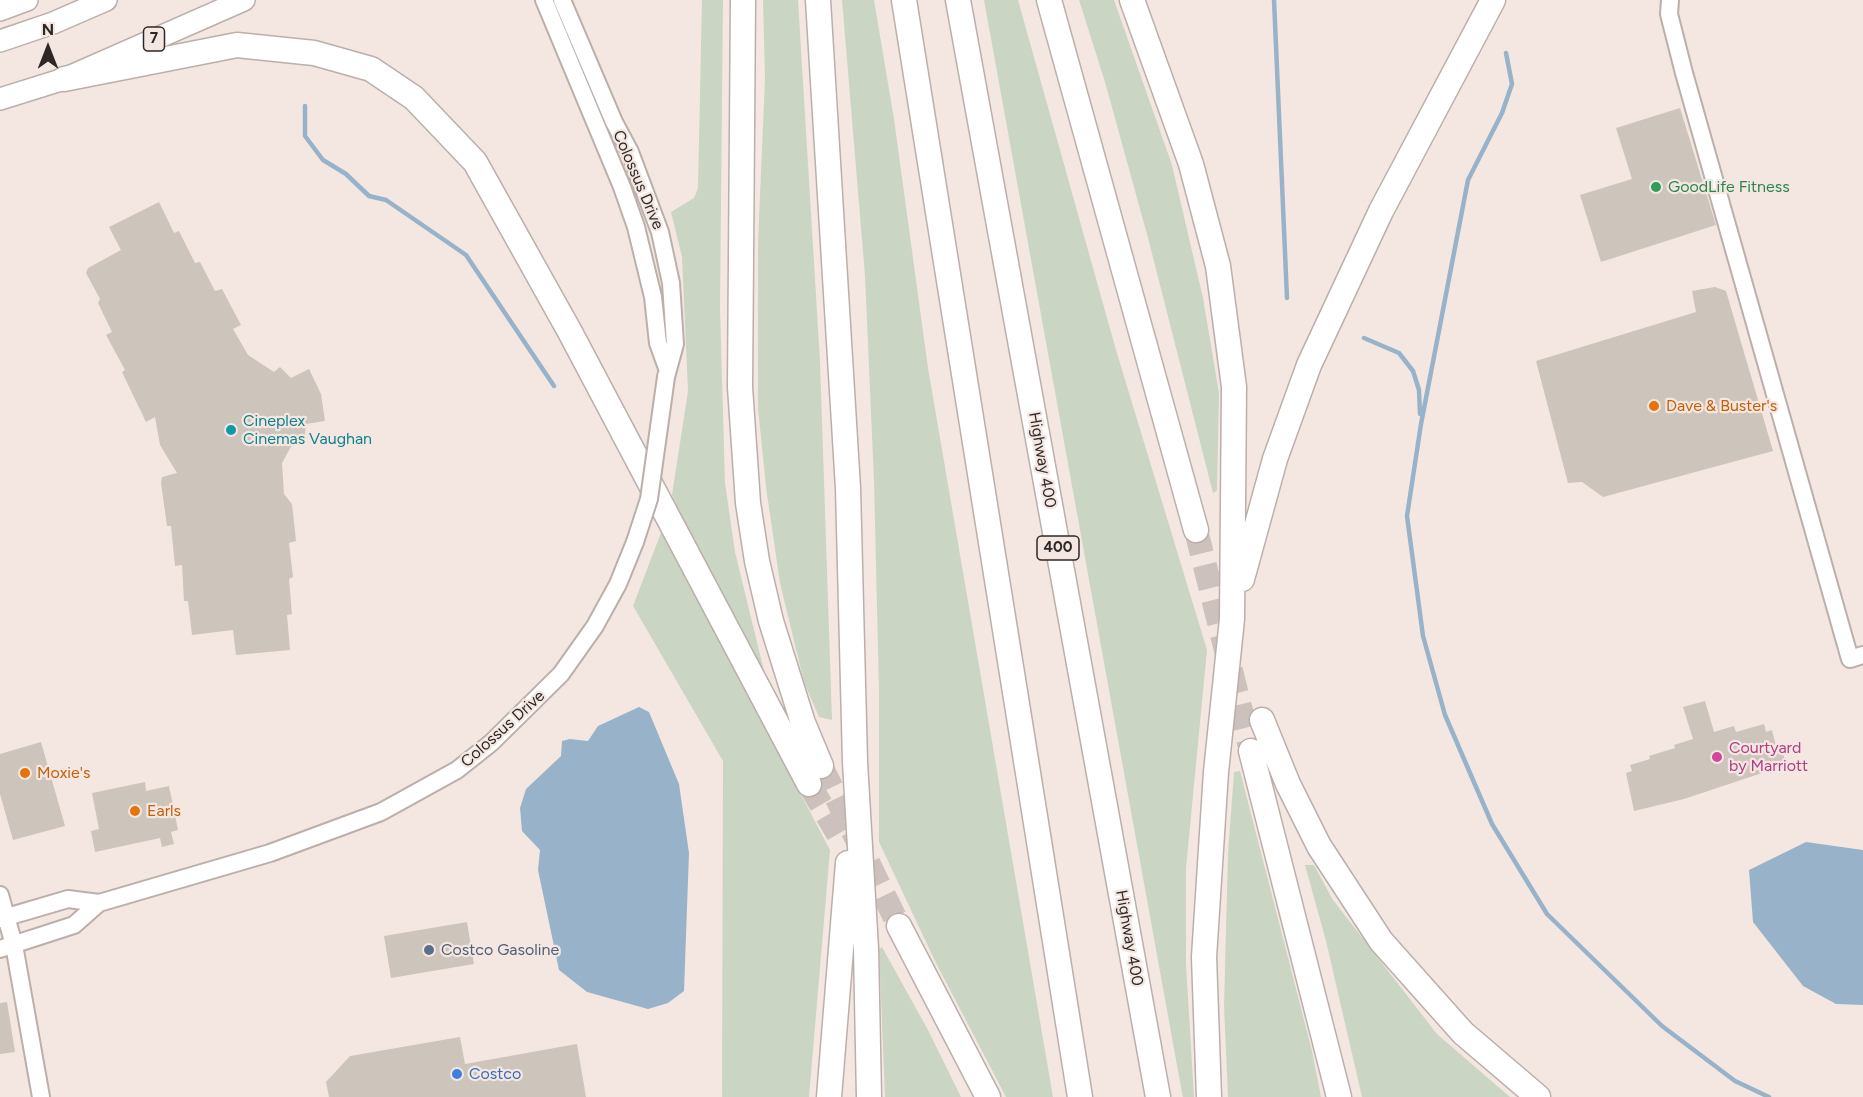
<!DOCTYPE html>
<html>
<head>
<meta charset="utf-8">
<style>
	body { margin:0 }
	#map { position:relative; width:1863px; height:1097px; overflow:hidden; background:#f4e7e2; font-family:Figtree,sans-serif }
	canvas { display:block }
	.north { position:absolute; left:18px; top:18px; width:60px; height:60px; -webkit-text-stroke:4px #f4e7e2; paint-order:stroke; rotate:0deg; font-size:16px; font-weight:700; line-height:24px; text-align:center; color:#2d2827 }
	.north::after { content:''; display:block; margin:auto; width:21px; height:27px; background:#2d2827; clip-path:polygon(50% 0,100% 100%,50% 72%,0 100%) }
</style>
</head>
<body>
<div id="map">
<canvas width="1863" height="1097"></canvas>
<div class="north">N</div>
</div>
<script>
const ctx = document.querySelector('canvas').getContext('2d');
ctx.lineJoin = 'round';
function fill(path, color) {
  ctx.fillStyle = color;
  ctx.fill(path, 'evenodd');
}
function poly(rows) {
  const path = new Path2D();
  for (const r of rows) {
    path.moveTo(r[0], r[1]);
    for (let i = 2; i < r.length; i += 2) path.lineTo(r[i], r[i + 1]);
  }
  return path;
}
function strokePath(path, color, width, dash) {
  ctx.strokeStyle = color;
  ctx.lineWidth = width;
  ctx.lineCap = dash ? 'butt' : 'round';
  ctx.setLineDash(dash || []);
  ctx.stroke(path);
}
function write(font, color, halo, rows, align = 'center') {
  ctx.font = font + ' Figtree,sans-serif';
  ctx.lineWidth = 4.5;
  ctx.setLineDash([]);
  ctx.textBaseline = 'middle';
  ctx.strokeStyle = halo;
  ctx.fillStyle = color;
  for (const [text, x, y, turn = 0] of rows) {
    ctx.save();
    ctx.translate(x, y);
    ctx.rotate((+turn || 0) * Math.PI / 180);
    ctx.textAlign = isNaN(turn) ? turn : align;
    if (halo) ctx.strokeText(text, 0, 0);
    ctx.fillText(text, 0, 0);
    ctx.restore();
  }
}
fill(poly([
	[702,0,723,0,720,309,725,483,735,552,765,675,685,528,672,495,688,391,682,257,671,212,694,198,698,188],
	[763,0,798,0,820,361,832,720,819,717,804,682,780,583,766,487,758,408,758,242,765,79],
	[842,0,874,0,894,119,928,368,1053,1097,1006,1097,935,961,879,842,879,693,874,481,865,276],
	[984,0,1018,0,1116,350,1207,650,1186,868,1186,964,1194,1097,1183,1097,1182,1093],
	[1079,0,1114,0,1172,165,1203,298,1219,393,1217,491,1213,493,1148,238,1105,82],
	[662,530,830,850,809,1097,722,1097,723,761,633,606],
	[1240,771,1312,1051,1321,1097,1228,1097,1224,1006,1228,853,1234,772],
	[1305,865,1314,865,1333,900,1437,1034,1510,1097,1362,1097,1326,941],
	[882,947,928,1030,961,1097,885,1097,879,949]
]), '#cbd5c4');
fill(poly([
	[639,707,649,712,679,784,689,853,684,991,668,1003,648,1009,587,992,559,970,538,870,540,850,522,831,520,808,526,789,561,756,562,741,570,739,588,741,598,726],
	[1806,842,1863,850,1863,1005,1836,1004,1803,986,1753,922,1749,870]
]), '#98b3c9');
strokePath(poly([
	[1274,0,1287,298],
	[1506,53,1512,84,1502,113,1468,180,1421,424,1407,516,1423,636,1445,715,1492,824,1547,914,1662,1026,1735,1081,1769,1097],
	[305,106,305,136,323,160,346,174,369,196,386,200,466,255,554,386],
	[1364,338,1399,353,1413,371,1419,390,1420,414]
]), '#98b3c9', 4.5);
fill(poly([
	[1680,108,1716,225,1601,262,1580,195,1632,179,1616,128],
	[159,202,174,233,179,231,195,263,200,262,215,291,222,289,241,325,233,329,248,355,274,372,280,367,291,378,309,369,321,394,325,421,306,424,304,445,293,443,282,463,284,494,292,504,296,541,289,543,293,577,289,579,292,614,287,615,290,650,236,655,233,630,192,635,188,601,184,601,182,565,175,566,171,526,167,526,161,483,162,477,177,473,160,445,155,417,146,422,122,372,125,370,106,335,112,332,98,303,100,299,86,273,88,268,121,250,109,227],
	[1715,287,1726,291,1773,451,1603,497,1582,482,1568,483,1536,361,1696,312,1692,291],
	[1705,701,1714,732,1734,726,1736,732,1764,724,1766,732,1772,730,1776,746,1781,745,1786,765,1684,799,1634,811,1626,773,1632,771,1630,765,1650,759,1649,756,1675,748,1674,745,1693,739,1683,707],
	[41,742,65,826,13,840,0,794,0,754],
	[145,782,146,791,169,786,178,830,171,832,174,844,162,847,160,838,95,852,91,831,99,829,92,793],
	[467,922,474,964,391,978,384,936],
	[7,1002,15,1052,0,1054,0,1003],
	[460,1037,465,1064,577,1044,586,1097,329,1097,326,1082,350,1056]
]), '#cdc4bb');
strokePath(poly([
	[1196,530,1251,751],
	[821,766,899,926],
	[809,784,838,834]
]), '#ccc1bd', 24, [24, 12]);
const minor = poly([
	[544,0,622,187,636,227,653,297,658,343,667,368],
	[562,0,614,122,630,152,660,232,671,283,675,344,666,377],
	[1670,0,1669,14,1684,73,1850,659,1863,655],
	[0,895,14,945,41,1097],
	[0,919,68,899,99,903,270,853,381,812,457,770,491,743,561,674,595,626,618,584,635,542],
	[0,949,74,925,99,903]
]);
const major = poly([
	[0,10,27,0],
	[0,41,53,23,106,0],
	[0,99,64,79,244,0]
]);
const highway = poly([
	[743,0,740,387,748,503,757,561,771,621,803,723,821,766],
	[818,0,848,488,855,762,866,949,869,1097],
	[904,0,1080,1097],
	[958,0,1158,1097],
	[1049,0,1196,530],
	[1132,0,1191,164,1218,266,1234,387,1232,619,1216,772,1204,957,1209,1097],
	[64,79,237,45,314,53,371,69,414,98,475,162,570,332,809,784],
	[1242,579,1275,459,1309,365,1381,211,1493,0],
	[1262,720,1288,784,1319,846,1381,941,1463,1033,1538,1097],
	[1251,751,1339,1097],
	[899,926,988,1097],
	[829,1097,848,863]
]);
strokePath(minor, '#bbafaa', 20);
strokePath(major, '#bbafaa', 24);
strokePath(highway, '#bbafaa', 27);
strokePath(minor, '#fff', 16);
strokePath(major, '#fff', 21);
strokePath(highway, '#fff', 24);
const minorBridge = poly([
	[635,542,649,499,666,377]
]);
strokePath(minorBridge, '#bbafaa', 20, []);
strokePath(minorBridge, '#fff', 16);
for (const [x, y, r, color] of [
	[1656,187,6,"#2e9e5b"],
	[1654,406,6,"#e8710a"],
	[231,430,6,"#0f9aa8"],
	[1717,757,6,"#d1479c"],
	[25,773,6,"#e8710a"],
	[135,811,6,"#e8710a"],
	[429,950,6,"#5c6f8a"],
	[457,1074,6,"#3f7fe0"]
]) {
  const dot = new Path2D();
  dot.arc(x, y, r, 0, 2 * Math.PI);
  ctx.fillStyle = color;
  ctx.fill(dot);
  strokePath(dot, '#f4e7e2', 2);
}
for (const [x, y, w] of [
	[154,39,21],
	[1058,548,42]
]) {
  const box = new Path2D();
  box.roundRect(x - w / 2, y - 12, w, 24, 4.5);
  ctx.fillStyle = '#f4e7e2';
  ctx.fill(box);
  strokePath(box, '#2d2827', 1.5);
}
write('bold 15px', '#2d2827', null, [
	["7",154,39],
	["400",1058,548]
]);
write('16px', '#2d2827', '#f4e7e2', [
	["Colossus Drive",638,180,67],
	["Highway 400",1042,460,80],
	["Colossus Drive",503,729,-42],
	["Highway 400",1129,938,80]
]);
write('16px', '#27864d', '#f4e7e2', [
	["GoodLife Fitness",1668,187]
], 'left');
write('16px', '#c56008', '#f4e7e2', [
	["Dave & Buster's",1666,406],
	["Moxie's",37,773],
	["Earls",147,811]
], 'left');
write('16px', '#0d838f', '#f4e7e2', [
	["Cineplex",243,421],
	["Cinemas Vaughan",243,439]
], 'left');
write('16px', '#b23c85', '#f4e7e2', [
	["Courtyard",1729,748],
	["by Marriott",1729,766]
], 'left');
write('16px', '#4e5e75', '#f4e7e2', [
	["Costco Gasoline",441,950]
], 'left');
write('16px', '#366cbe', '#f4e7e2', [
	["Costco",469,1074]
], 'left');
</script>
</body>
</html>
